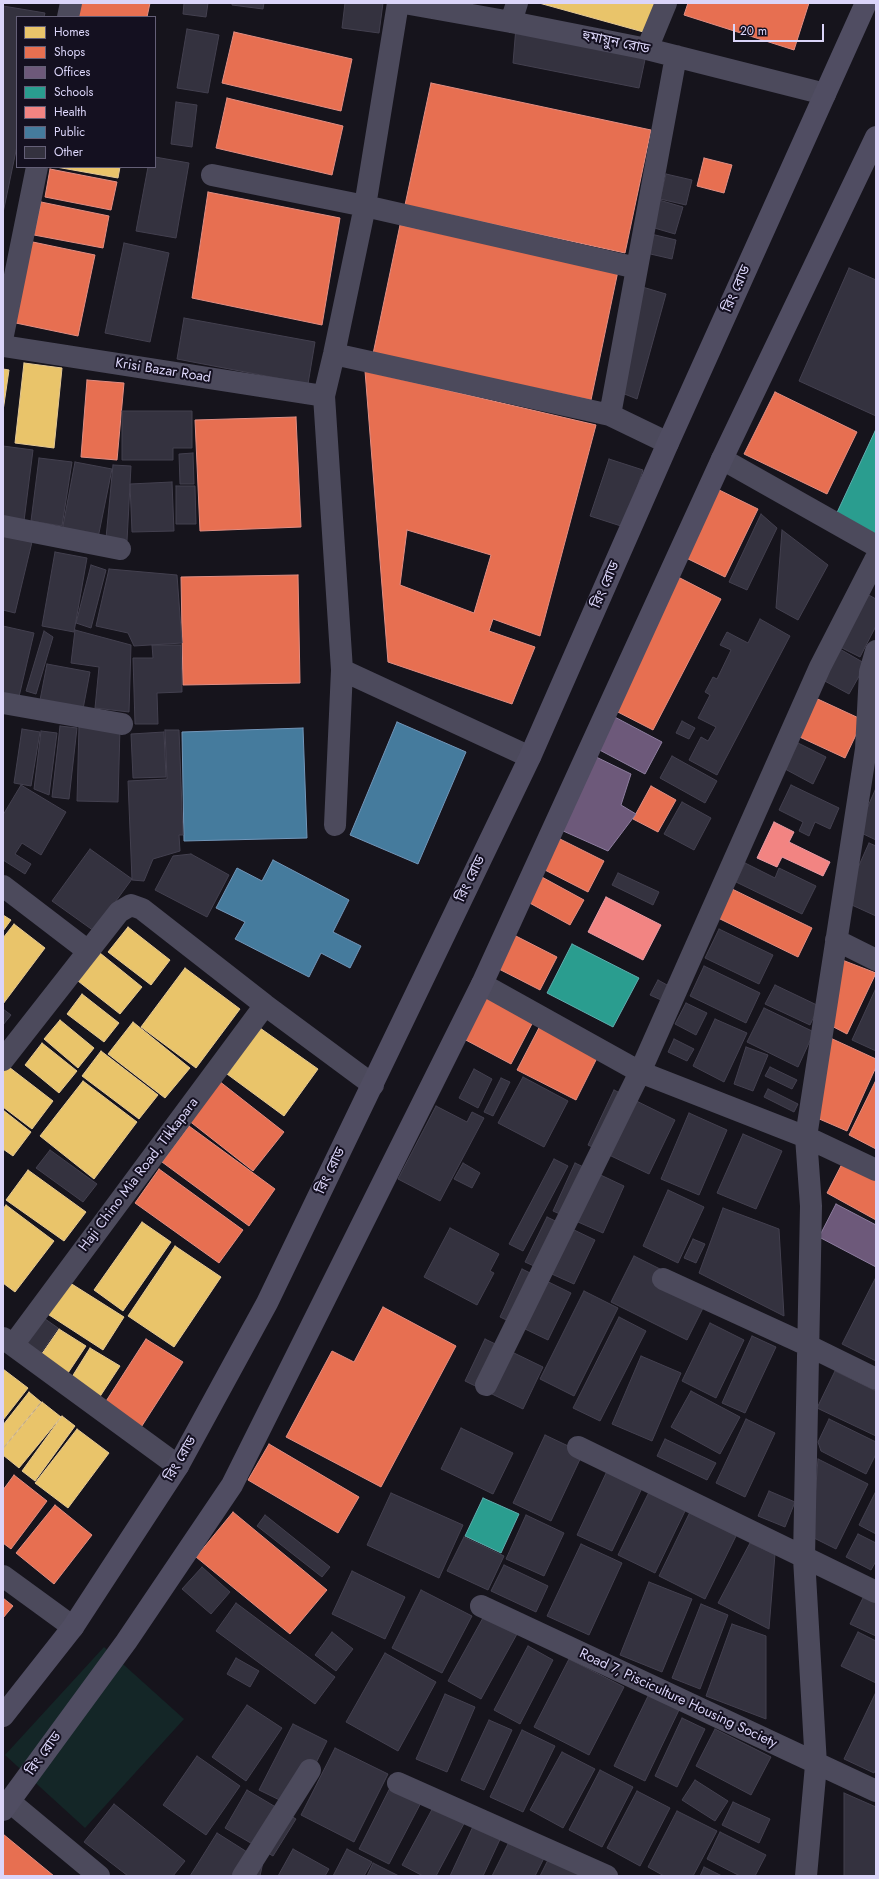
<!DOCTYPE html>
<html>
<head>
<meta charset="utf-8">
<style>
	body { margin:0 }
	#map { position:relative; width:879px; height:1879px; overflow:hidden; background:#16141c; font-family:Jost,sans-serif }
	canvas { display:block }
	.frame { position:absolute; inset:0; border:4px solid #dbd5f9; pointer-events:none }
	.legend { position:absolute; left:16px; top:16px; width:140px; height:152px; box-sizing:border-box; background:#141020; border:1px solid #645f77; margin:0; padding:5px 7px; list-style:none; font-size:12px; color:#dbd5f9 }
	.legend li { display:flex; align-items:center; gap:8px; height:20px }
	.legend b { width:20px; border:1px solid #645f77 }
	.scale { position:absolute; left:733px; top:24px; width:91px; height:18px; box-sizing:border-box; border:2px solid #dbd5f9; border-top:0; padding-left:5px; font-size:12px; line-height:14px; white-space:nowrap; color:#dbd5f9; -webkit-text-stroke:3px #141020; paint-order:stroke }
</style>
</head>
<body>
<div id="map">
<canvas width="879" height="1879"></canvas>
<div class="frame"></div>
<ul class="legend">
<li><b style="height:11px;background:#e9c46a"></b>Homes</li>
<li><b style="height:11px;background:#e76f51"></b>Shops</li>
<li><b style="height:11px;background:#6d597a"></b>Offices</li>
<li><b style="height:11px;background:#2a9d8f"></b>Schools</li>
<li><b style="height:11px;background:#f28482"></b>Health</li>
<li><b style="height:11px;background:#457b9d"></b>Public</li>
<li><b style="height:11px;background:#34323f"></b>Other</li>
</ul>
<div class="scale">20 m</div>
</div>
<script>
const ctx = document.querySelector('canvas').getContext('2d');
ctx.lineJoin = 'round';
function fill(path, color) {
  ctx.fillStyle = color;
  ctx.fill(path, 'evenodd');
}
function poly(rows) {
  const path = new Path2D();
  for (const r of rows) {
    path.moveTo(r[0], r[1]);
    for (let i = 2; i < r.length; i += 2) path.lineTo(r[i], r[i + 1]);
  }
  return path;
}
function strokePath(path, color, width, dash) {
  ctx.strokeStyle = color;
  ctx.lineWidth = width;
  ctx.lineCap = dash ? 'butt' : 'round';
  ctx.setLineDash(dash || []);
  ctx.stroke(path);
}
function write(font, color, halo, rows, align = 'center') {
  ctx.font = font + ' Jost,"Noto Sans Bengali",sans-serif';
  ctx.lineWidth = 4;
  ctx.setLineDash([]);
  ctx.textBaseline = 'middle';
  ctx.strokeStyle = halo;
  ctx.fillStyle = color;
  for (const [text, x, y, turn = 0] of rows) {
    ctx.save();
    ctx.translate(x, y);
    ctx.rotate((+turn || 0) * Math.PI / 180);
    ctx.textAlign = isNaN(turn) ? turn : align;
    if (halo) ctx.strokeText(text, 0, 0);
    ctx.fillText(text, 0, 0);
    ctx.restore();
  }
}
fill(poly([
	[104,1647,184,1719,85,1828,5,1755]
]), '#142627');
const homes = poly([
	[539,3,655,3,647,33,539,3],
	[56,167,120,167,118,178,56,167],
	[24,363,62,368,54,448,15,443,24,363],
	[3,369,9,370,3,411,3,369],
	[3,915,11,920,3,931,3,915],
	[14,924,45,948,3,1004,3,938,14,924],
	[128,927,170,960,151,985,108,952,128,927],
	[100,953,142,987,120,1014,78,981,100,953],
	[185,968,240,1009,196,1068,141,1027,185,968],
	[82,994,119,1023,104,1042,67,1014,82,994],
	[60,1020,94,1048,78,1068,44,1039,60,1020],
	[133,1022,190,1068,165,1098,108,1054,133,1022],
	[260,1028,318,1069,284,1116,227,1074,260,1028],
	[42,1043,77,1071,59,1093,25,1065,42,1043],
	[101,1051,158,1095,139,1119,82,1076,101,1051],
	[5,1064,53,1101,32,1129,3,1107,3,1067,5,1064],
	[83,1081,137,1122,94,1179,40,1136,83,1081],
	[3,1110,31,1132,13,1156,3,1149,3,1110],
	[28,1170,86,1212,64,1241,6,1200,28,1170],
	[6,1205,54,1241,15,1292,3,1283,3,1209,6,1205],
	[142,1222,171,1242,123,1311,94,1290,142,1222],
	[175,1246,221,1277,174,1347,128,1316,175,1246],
	[67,1281,124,1317,103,1350,46,1313,67,1281],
	[59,1329,86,1346,66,1376,39,1358,59,1329],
	[90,1348,120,1366,99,1398,70,1380,90,1348],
	[3,1369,28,1388,3,1420,3,1369],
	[29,1392,41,1402,3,1448,3,1425,29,1392],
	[42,1402,61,1417,19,1468,3,1455,3,1449,42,1402],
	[62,1416,75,1426,35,1481,22,1471,62,1416],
	[77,1429,109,1453,68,1508,35,1483,77,1429]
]);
fill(homes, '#e9c46a');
strokePath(homes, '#e5c995', 1);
const shops = poly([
	[78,3,150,3,147,17,76,17,78,3],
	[688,3,809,3,794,50,684,15,688,3],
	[234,32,352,59,341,111,222,83,234,32],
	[431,83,651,130,625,253,405,205,431,83],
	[227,98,343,126,332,175,216,148,227,98],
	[704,158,732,165,724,193,697,186,704,158],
	[50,169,117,182,111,210,45,197,50,169],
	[208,192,340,218,322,325,192,298,208,192],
	[41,202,109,216,103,248,34,235,41,202],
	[400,225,618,271,591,400,373,354,400,225],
	[28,241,95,255,78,336,11,322,28,241],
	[365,371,596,425,540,636,493,619,489,631,535,647,512,704,388,662,365,371],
	[407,530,491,555,474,613,400,585,407,530],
	[87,380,124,383,117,460,81,457,87,380],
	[775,392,857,432,827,494,744,454,775,392],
	[296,417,301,527,200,531,195,420,296,417],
	[713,487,758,509,725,577,680,555,713,487],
	[298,575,300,683,183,685,181,577,298,575],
	[678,577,721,599,653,730,610,708,678,577],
	[809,695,863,720,845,758,791,733,809,695],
	[651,786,676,800,658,832,633,819,651,786],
	[554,836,604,861,588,892,539,867,554,836],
	[540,876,584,900,570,925,526,901,540,876],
	[730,888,812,928,798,957,716,917,730,888],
	[510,933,557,957,540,990,493,966,510,933],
	[837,958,876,973,847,1034,824,1022,837,958],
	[485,994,534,1020,511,1064,462,1038,485,994],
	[542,1022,600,1052,576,1100,517,1070,542,1022],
	[826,1036,876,1059,876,1067,847,1131,817,1118,826,1036],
	[876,1080,876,1149,849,1135,876,1080],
	[219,1081,284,1132,253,1171,188,1120,219,1081],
	[189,1126,275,1189,249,1226,162,1162,189,1126],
	[843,1162,876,1179,876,1220,827,1193,843,1162],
	[159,1169,243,1230,219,1263,135,1203,159,1169],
	[383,1307,456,1346,381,1487,286,1437,332,1351,354,1362,383,1307],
	[146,1339,183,1362,138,1432,101,1409,146,1339],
	[269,1444,359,1497,338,1533,248,1480,269,1444],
	[14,1475,47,1501,11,1549,3,1543,3,1490,14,1475],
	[55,1505,92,1535,54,1584,16,1553,55,1505],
	[233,1512,327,1590,290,1634,196,1557,233,1512],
	[3,1598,13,1606,3,1618,3,1598],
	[3,1834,54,1876,3,1876,3,1834]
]);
fill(shops, '#e76f51');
strokePath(shops, '#e38e83', 1);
const offices = poly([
	[609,714,662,742,645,774,592,746,609,714],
	[590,754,631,774,621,805,636,814,608,851,561,830,590,754],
	[836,1204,876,1225,876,1267,819,1237,836,1204]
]);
fill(offices, '#6d597a');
strokePath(offices, '#8e7ea0', 1);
const schools = poly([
	[876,429,876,539,834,519,876,429],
	[572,944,639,978,613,1027,547,993,572,944],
	[483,1498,519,1514,501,1553,465,1536,483,1498]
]);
fill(schools, '#2a9d8f');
strokePath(schools, '#5faeaf', 1);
const health = poly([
	[774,822,794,832,789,842,830,862,823,876,782,857,777,867,757,858,774,822],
	[606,897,661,925,643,960,588,932,606,897]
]);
fill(health, '#f28482');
strokePath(health, '#eb9ca6', 1);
const public = poly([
	[397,722,466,752,418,864,350,835,397,722],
	[303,728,307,838,184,841,182,732,303,728],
	[273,860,349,900,333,932,361,946,350,968,321,953,309,977,235,939,245,922,216,908,237,868,262,881,273,860]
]);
fill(public, '#457b9d');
strokePath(public, '#7296b9', 1);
const building = poly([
	[184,3,208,3,206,17,183,14,184,3],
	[232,3,264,3,263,9,232,5,232,3],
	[345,3,383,3,379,33,342,28,345,3],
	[3,6,45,13,44,17,17,17,17,146,3,213,3,6],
	[516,27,646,55,639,88,513,63,516,27],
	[187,29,219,35,208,93,177,88,187,29],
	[176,102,197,105,192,147,171,144,176,102],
	[155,157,189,163,176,238,136,231,148,167,155,167,155,157],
	[666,174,692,180,686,205,660,199,666,174],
	[659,200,683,207,675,234,651,227,659,200],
	[651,234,676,240,672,259,646,253,651,234],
	[124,243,169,253,150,342,105,333,124,243],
	[849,268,876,280,876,416,799,381,849,268],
	[639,286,666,294,637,399,617,391,639,286],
	[184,318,315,342,308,384,177,359,184,318],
	[122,411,192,411,192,448,173,448,173,460,122,460,122,411],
	[3,446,33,450,24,521,3,519,3,446],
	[193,453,194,484,180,484,179,454,193,453],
	[39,458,72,462,62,526,31,521,39,458],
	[609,459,643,470,624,527,590,516,609,459],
	[75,462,112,469,98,538,62,531,75,462],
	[113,465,131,466,127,541,106,538,113,465],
	[172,482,174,531,132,532,130,484,172,482],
	[176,486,195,486,196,524,176,524,176,486],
	[761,514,777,528,747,590,729,582,761,514],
	[782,530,828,565,798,620,776,608,782,530],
	[3,536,32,542,15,613,3,610,3,536],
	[55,552,87,558,74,632,42,626,55,552],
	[91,565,106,570,91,628,76,623,91,565],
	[109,569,177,575,182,643,134,646,128,633,96,626,109,569],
	[865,593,876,599,876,626,860,657,838,646,865,593],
	[760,619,790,636,717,775,689,760,701,737,708,741,716,727,698,718,710,695,705,692,713,677,717,679,731,650,720,645,727,632,748,643,760,619],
	[3,626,34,633,18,701,3,697,3,626],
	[75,630,131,645,129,712,95,708,99,667,71,663,75,630],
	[44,631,53,637,36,694,26,691,44,631],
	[152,645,181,645,182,692,157,693,158,724,135,724,133,658,153,658,152,645],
	[838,648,866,664,849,694,821,679,838,648],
	[47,664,90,672,83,709,40,700,47,664],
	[682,721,695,728,689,739,676,733,682,721],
	[60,726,77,728,69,799,52,797,60,726],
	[79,726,120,727,118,802,77,801,79,726],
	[22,729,40,732,31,786,14,783,22,729],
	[165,730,179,730,183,835,179,835,180,851,153,859,144,881,132,880,128,781,167,779,165,730],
	[41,731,57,733,49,795,34,789,41,731],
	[164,732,166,777,133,778,131,734,164,732],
	[798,743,826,757,813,784,785,769,798,743],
	[672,756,717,781,705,803,660,778,672,756],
	[21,785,66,812,41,855,22,843,15,854,31,864,25,874,3,860,3,815,21,785],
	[791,785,839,808,830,829,815,822,809,836,799,831,803,822,779,810,791,785],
	[876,788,876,840,857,831,876,788],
	[682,802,711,818,694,850,664,834,682,802],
	[869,843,876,846,876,916,843,901,869,843],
	[90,849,132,879,94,931,52,901,90,849],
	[191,854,229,875,207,917,155,890,173,856,191,854],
	[745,863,775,878,779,868,816,886,802,914,736,882,745,863],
	[618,873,659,892,653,905,612,885,618,873],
	[719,929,773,955,759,984,705,958,719,929],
	[704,966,760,993,746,1023,690,996,704,966],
	[658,980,678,991,672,1005,650,995,658,980],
	[775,985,819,1006,810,1025,765,1004,775,985],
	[876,988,876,1051,852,1040,876,988],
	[686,1003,707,1013,696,1035,675,1024,686,1003],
	[764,1008,814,1032,798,1067,747,1042,764,1008],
	[3,1009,11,1015,3,1025,3,1009],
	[715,1019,747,1033,724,1082,693,1066,715,1019],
	[674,1039,694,1049,687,1061,668,1052,674,1039],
	[746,1047,768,1055,753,1091,734,1084,746,1047],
	[770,1067,797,1080,792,1089,765,1076,770,1067],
	[474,1069,492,1079,478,1108,459,1098,474,1069],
	[523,1077,568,1101,544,1147,498,1123,523,1077],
	[501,1078,510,1082,493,1116,484,1112,501,1078],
	[768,1089,798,1104,794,1112,764,1097,768,1089],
	[614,1090,675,1120,649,1174,588,1145,614,1090],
	[436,1106,467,1122,472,1112,484,1118,440,1201,398,1179,436,1106],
	[689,1113,727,1130,699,1195,661,1179,689,1113],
	[743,1134,782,1151,756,1209,717,1193,743,1134],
	[50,1150,97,1184,83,1202,36,1168,50,1150],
	[554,1159,568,1166,523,1251,509,1244,554,1159],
	[463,1163,480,1173,472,1188,454,1179,463,1163],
	[575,1163,624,1186,603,1233,553,1211,575,1163],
	[668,1190,704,1207,678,1263,643,1246,668,1190],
	[723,1208,779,1229,784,1316,699,1273,723,1208],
	[547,1217,595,1240,574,1284,525,1262,547,1217],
	[450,1228,499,1254,490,1271,494,1273,477,1305,424,1277,450,1228],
	[693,1239,705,1244,696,1263,684,1258,693,1239],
	[634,1256,710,1294,687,1340,611,1302,634,1256],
	[522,1269,571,1293,548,1340,500,1317,522,1269],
	[876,1277,876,1361,842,1344,876,1277],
	[584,1291,618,1308,574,1396,540,1379,584,1291],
	[38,1314,58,1328,39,1356,19,1342,38,1314],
	[619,1317,646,1331,600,1421,573,1408,619,1317],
	[710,1323,744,1340,716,1398,682,1381,710,1323],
	[752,1336,776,1347,745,1413,722,1403,752,1336],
	[485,1339,543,1367,523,1409,465,1381,485,1339],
	[641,1356,681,1373,652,1441,612,1424,641,1356],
	[835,1371,876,1391,876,1436,817,1408,835,1371],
	[691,1391,740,1417,720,1454,671,1427,691,1391],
	[746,1419,775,1433,745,1497,716,1483,746,1419],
	[829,1419,876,1442,876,1454,866,1474,821,1451,818,1442,829,1419],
	[461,1428,513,1453,493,1494,441,1469,461,1428],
	[545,1435,583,1453,551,1521,513,1503,545,1435],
	[665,1439,716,1463,707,1480,657,1456,665,1439],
	[818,1459,868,1484,836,1549,812,1537,818,1459],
	[608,1469,643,1486,612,1551,577,1535,608,1469],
	[769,1491,795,1502,785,1527,758,1516,769,1491],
	[876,1491,876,1534,859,1525,876,1491],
	[649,1492,686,1509,655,1573,618,1555,649,1492],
	[391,1493,463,1525,439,1578,367,1545,391,1493],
	[690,1512,737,1534,705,1599,659,1576,690,1512],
	[265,1515,330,1567,322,1577,257,1526,265,1515],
	[526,1515,564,1533,544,1576,506,1559,526,1515],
	[858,1534,876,1543,876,1561,871,1570,846,1557,858,1534],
	[464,1537,504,1556,488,1590,447,1571,464,1537],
	[750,1543,775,1554,769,1629,718,1603,750,1543],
	[581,1544,622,1563,589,1635,547,1616,581,1544],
	[504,1565,548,1586,536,1612,491,1591,504,1565],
	[202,1567,230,1592,211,1614,182,1589,202,1567],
	[352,1571,405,1597,385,1639,332,1614,352,1571],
	[649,1582,692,1599,662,1672,620,1655,649,1582],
	[421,1590,472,1616,442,1673,392,1648,421,1590],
	[867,1590,876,1595,876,1636,850,1624,867,1590],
	[236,1603,335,1677,315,1704,216,1631,236,1603],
	[701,1604,728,1615,700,1689,672,1678,701,1604],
	[484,1616,517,1634,481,1699,448,1681,484,1616],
	[732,1624,766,1636,766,1719,706,1696,732,1624],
	[332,1632,353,1649,336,1671,315,1655,332,1632],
	[858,1632,876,1641,876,1683,841,1666,858,1632],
	[528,1646,553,1660,520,1724,494,1710,528,1646],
	[385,1653,436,1682,398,1751,346,1722,385,1653],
	[236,1658,259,1671,250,1687,227,1674,236,1658],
	[569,1659,624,1687,589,1755,534,1727,569,1659],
	[876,1692,876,1769,874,1773,844,1759,876,1692],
	[445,1694,475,1707,447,1772,416,1759,445,1694],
	[649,1694,679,1710,645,1781,614,1766,649,1694],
	[247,1705,282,1728,246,1781,212,1757,247,1705],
	[682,1718,705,1729,677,1787,655,1776,682,1718],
	[489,1720,512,1730,484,1790,461,1780,489,1720],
	[293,1724,327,1741,294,1807,259,1790,293,1724],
	[715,1729,771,1757,751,1795,696,1766,715,1729],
	[522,1730,555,1746,523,1812,490,1797,522,1730],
	[335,1748,388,1774,354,1842,301,1815,335,1748],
	[562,1752,595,1769,563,1828,530,1810,562,1752],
	[197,1756,240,1786,206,1835,163,1805,197,1756],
	[600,1770,633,1787,602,1847,569,1830,600,1770],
	[395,1778,426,1793,389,1864,359,1849,395,1778],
	[695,1780,728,1801,715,1821,682,1800,695,1780],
	[247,1790,296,1819,273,1856,225,1828,247,1790],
	[637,1791,670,1808,640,1866,607,1848,637,1791],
	[844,1793,876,1807,876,1876,844,1876,844,1793],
	[436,1802,467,1818,436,1876,423,1876,402,1865,436,1802],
	[733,1802,770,1819,759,1843,722,1825,733,1802],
	[114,1804,185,1861,173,1876,128,1876,84,1842,114,1804],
	[677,1811,717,1831,693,1876,664,1876,648,1867,677,1811],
	[476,1820,503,1833,483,1876,450,1876,476,1820],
	[720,1832,766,1855,755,1876,740,1876,707,1859,720,1832],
	[217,1833,263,1862,260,1876,190,1876,217,1833],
	[513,1834,548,1850,535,1876,492,1876,513,1834],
	[293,1849,329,1869,325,1876,278,1876,293,1849],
	[347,1849,372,1862,364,1876,333,1876,347,1849],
	[551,1854,588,1876,540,1876,551,1854],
	[373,1863,399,1876,367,1876,373,1863],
	[704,1867,722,1876,700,1876,704,1867]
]);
fill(building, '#34323f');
strokePath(building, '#43404f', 1);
strokePath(poly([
	[398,3,365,206,334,354,324,396,342,670,530,757],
	[404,3,511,22,647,49,825,94],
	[68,17,71,3],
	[511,22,517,3],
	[647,49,666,3],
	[212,175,365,206,637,268],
	[3,335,37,167],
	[3,346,324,396],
	[334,354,610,415],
	[668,443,610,415,676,56],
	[722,459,876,546],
	[3,526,120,549],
	[3,703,122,724],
	[335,825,342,670],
	[3,886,88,951],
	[836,940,876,960],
	[482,984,640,1072,806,1137,876,1170],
	[3,1060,119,912,131,905,142,909,265,1005,373,1085],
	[663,1279,807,1345,876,1379],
	[3,1338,178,1466],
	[13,1345,265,1005],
	[486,1385,640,1072,820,667,876,558],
	[578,1447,876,1592],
	[3,1576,73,1627],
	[481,1606,876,1791],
	[398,1783,607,1876],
	[10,1802,99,1876],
	[243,1876,310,1770],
	[806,1876,816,1765,804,1558,811,1206,806,1137,866,749,870,672,876,651]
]), '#4c4a5c', 22);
strokePath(poly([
	[3,1716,73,1627,178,1466,267,1303,530,757,668,443,866,3],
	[3,1810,126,1642,232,1485,482,984,722,459,876,137]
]), '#504d62', 22);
write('14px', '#dbd5f9', '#141020', [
	["হুমায়ুন রোড",616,43,12],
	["রিং রোড",737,289,-66],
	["Krisi Bazar Road",163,371,9],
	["রিং রোড",606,585,-66],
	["রিং রোড",471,879,-64],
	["রিং রোড",331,1171,-64],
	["Haji Chino Mia Road, Tikkapara",139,1175,-53],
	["রিং রোড",181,1459,-60],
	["Road 7, Pisciculture Housing Society",678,1699,25],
	["রিং রোড",44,1754,-54]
]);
</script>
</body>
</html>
